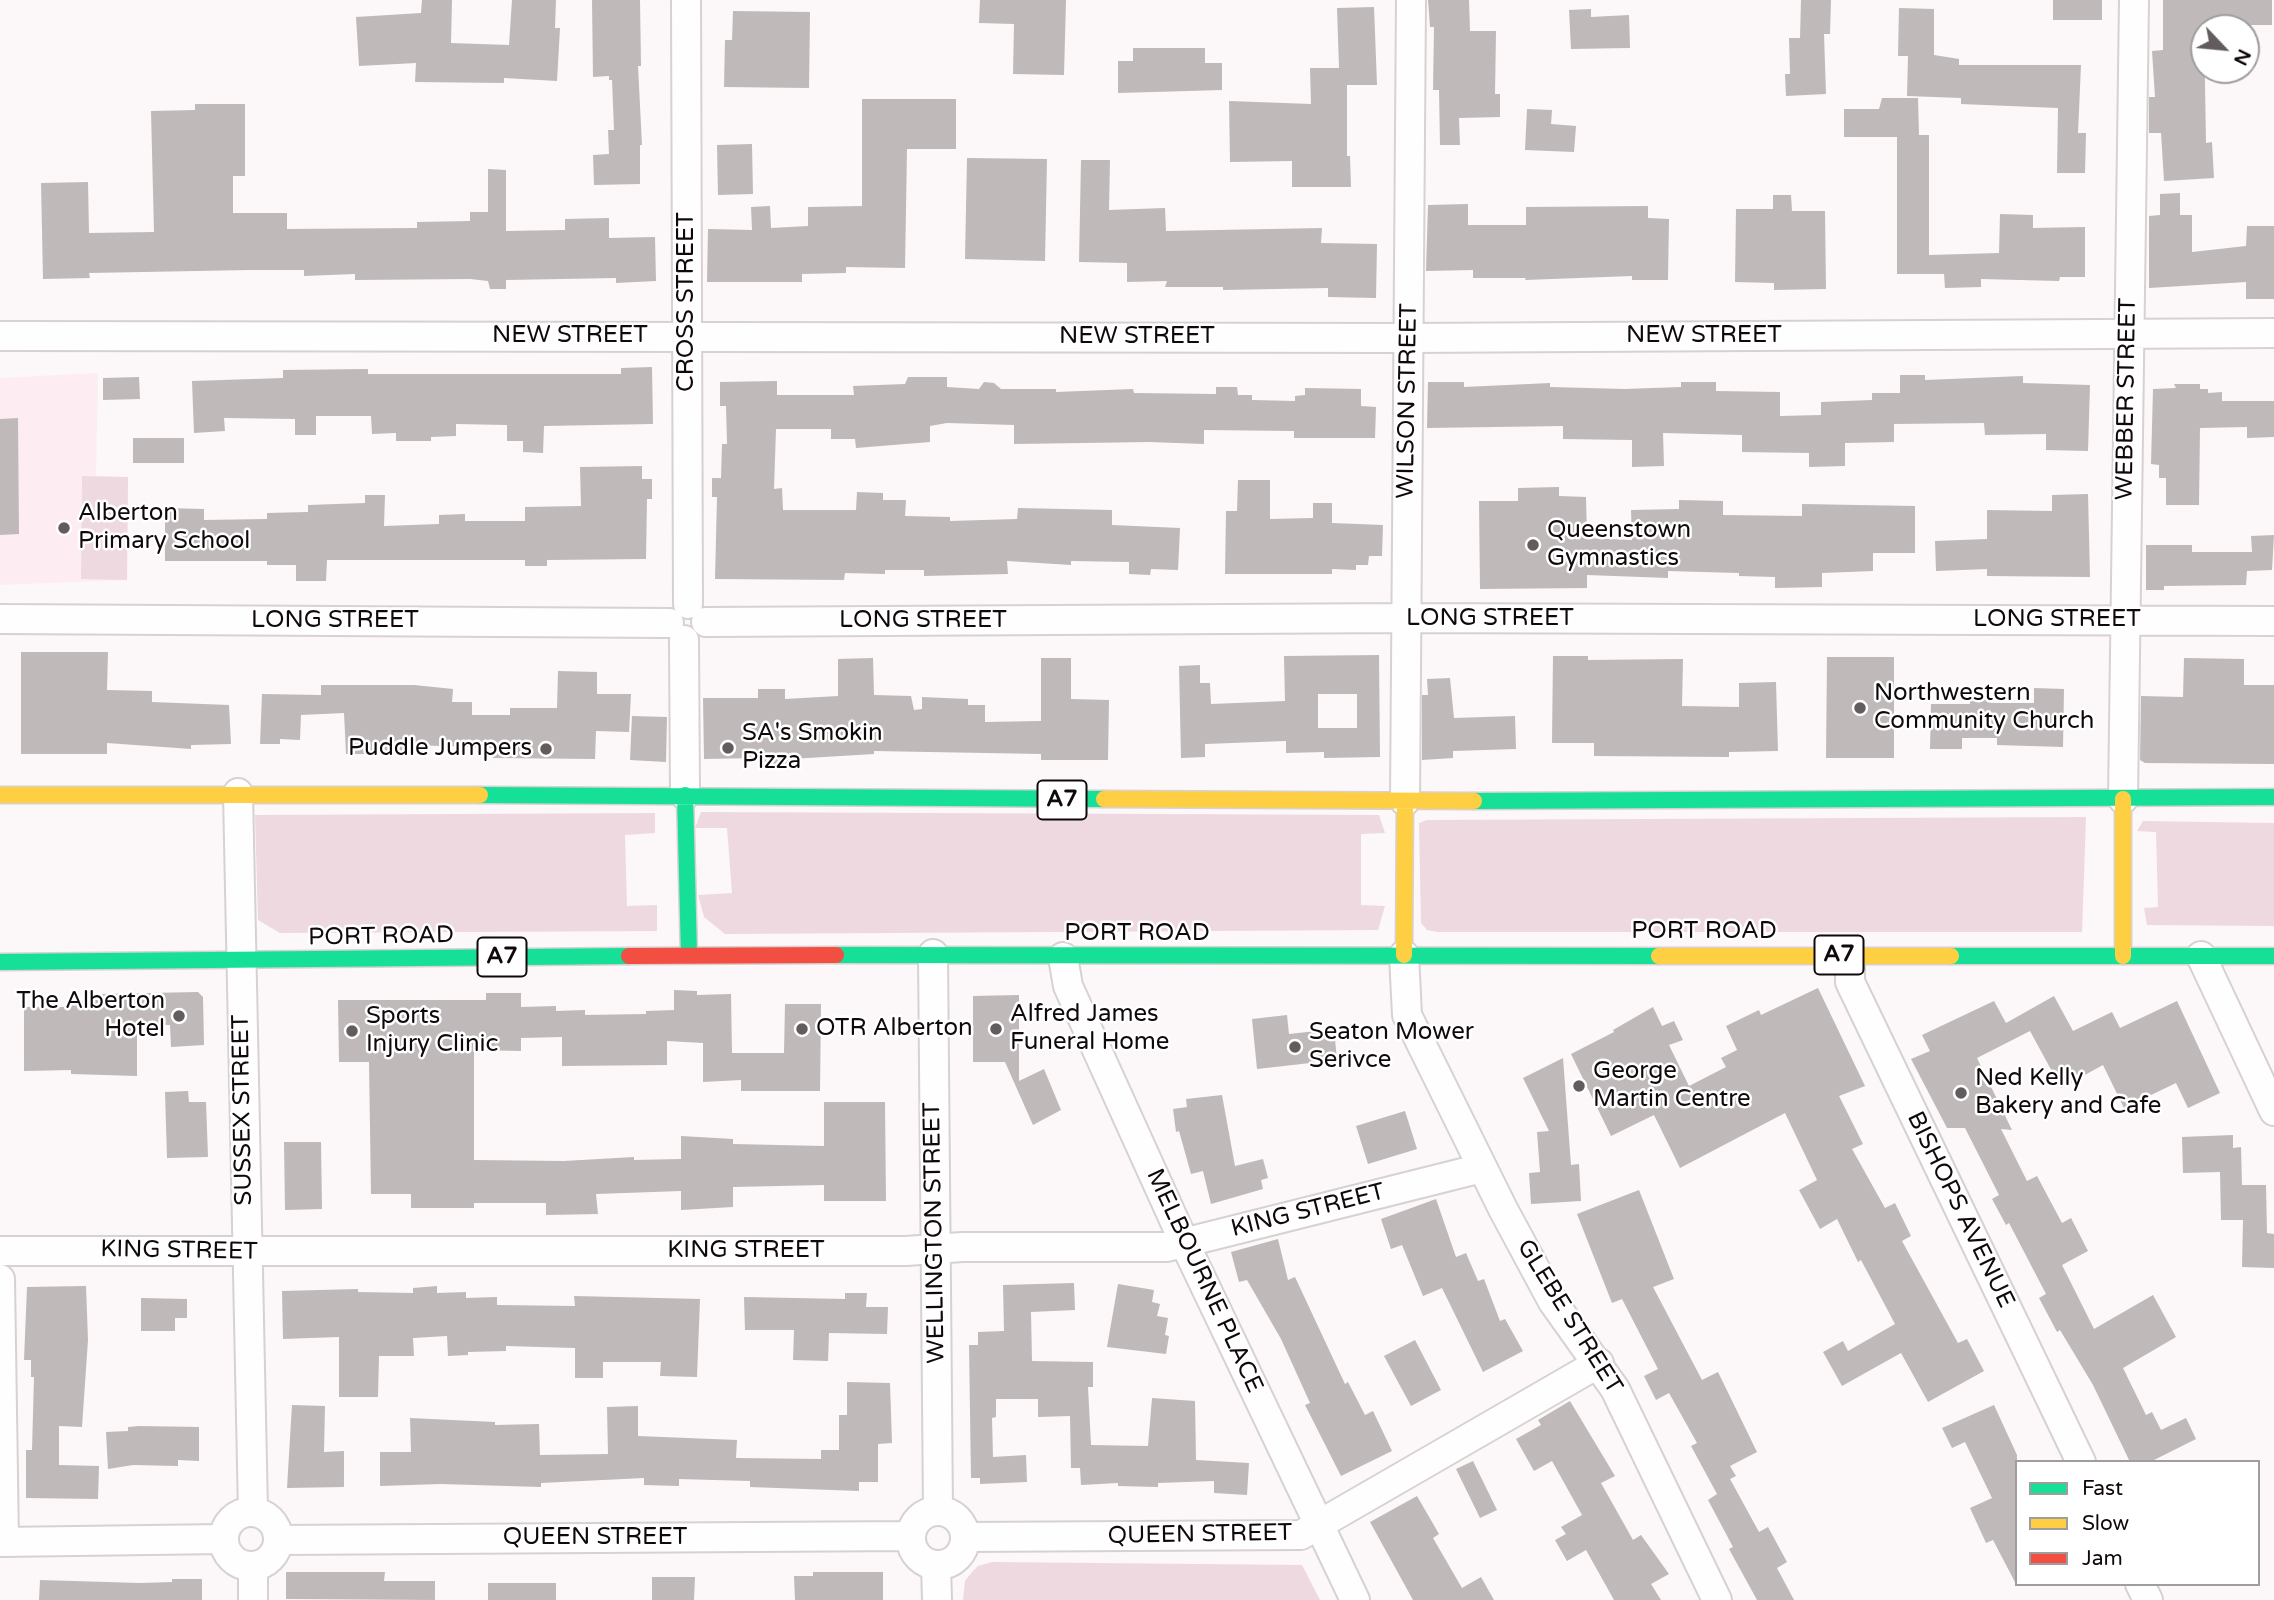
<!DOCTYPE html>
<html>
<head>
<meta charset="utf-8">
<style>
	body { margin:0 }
	#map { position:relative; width:2274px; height:1600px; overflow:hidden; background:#fcf7f8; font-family:"Varela Round",sans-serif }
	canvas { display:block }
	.legend { position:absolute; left:2015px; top:1460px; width:245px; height:126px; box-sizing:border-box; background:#fff; border:2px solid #9f9d9e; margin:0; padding:9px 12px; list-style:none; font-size:21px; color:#10090c }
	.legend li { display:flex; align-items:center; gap:14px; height:35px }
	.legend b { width:35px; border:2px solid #9f9d9e }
	.north { position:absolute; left:2190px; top:14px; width:70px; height:70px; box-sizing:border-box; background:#fff; border:2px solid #9f9d9e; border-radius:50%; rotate:116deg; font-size:19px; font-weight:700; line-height:28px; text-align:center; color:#10090c }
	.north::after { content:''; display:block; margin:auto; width:24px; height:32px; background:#635c5f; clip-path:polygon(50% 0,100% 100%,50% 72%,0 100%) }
</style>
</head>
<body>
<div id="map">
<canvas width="2274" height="1600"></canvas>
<ul class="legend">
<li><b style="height:9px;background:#16e098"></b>Fast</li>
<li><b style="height:9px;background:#ffcf43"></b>Slow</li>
<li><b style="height:9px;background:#f24e42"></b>Jam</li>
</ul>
<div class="north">N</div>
</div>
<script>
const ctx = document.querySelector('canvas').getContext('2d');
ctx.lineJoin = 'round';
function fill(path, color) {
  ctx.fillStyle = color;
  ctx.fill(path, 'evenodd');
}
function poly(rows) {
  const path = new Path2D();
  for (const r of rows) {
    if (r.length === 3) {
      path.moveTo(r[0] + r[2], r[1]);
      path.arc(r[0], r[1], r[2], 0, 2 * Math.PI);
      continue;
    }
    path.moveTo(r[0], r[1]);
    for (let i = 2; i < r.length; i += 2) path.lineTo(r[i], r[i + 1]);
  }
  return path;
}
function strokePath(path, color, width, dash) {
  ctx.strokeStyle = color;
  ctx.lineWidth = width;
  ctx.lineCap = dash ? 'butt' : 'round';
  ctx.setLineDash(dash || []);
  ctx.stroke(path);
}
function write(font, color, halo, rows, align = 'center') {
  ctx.font = font + ' "Varela Round",sans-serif';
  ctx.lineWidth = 5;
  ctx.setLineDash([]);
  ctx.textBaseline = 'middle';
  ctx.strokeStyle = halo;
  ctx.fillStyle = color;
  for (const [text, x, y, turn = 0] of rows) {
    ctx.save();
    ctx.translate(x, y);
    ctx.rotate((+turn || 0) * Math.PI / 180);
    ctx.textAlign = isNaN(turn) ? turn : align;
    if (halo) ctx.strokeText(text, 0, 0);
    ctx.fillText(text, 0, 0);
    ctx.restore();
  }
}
fill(poly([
	[98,373,96,476,128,477,127,580,0,585,0,378]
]), '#fdedf2');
fill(poly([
	[82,476,128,477,127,580,81,579],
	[701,812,1379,815,1385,833,1361,834,1361,905,1385,906,1378,930,725,934,704,917,698,895,732,893,727,828,695,828],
	[655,813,655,833,625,835,627,906,657,905,657,931,280,933,258,920,255,815],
	[2086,817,2082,932,1437,932,1427,930,1421,923,1419,823,1427,820],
	[2143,821,2274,823,2274,926,2147,925,2144,908,2158,907,2156,832,2137,831],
	[992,1562,1302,1565,1320,1600,963,1600,965,1581,972,1572,978,1566]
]), '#efd9e0');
fill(poly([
	[422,0,452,0,451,43,509,45,512,0,556,0,555,28,560,28,557,81,504,78,504,83,415,82,416,63,359,66,356,17,421,13],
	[592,0,640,0,641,66,638,66,642,145,640,145,640,184,594,185,593,155,609,154,608,130,614,130,612,80,609,80,609,76,593,77],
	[980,0,1066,0,1064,75,1013,74,1014,24,979,23],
	[1428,0,1469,0,1470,31,1496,31,1495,94,1500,94,1500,117,1459,118,1460,145,1440,145,1439,90,1433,90,1434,27,1430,27],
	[1801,0,1831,0,1830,34,1824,34,1826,94,1786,96,1785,74,1790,74,1789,38,1800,38],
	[2053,0,2102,0,2102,20,2053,20],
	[2163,0,2272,0,2272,25,2204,25,2206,143,2212,142,2214,178,2164,181,2161,133,2149,133,2149,97,2155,97,2152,51,2163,50],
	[1374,7,1377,85,1347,85,1347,156,1350,156,1351,187,1292,187,1292,161,1230,162,1229,101,1311,104,1310,68,1339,68,1337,8],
	[1899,8,1934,9,1934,55,1959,59,1959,65,2081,65,2078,133,2086,133,2085,173,2057,173,2058,108,1961,104,1961,98,1907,96,1908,56,1898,56],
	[1591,9,1591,17,1629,15,1630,48,1571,49,1569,10],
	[733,11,810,12,809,88,724,87,725,40,732,40],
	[1133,48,1205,48,1205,63,1222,63,1222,90,1118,93,1118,61,1133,61],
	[1882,98,1918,98,1919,135,1929,135,1929,255,1999,253,2000,214,2033,215,2033,228,2085,227,2085,277,2060,277,2059,281,1981,279,1981,287,1945,288,1944,274,1897,274,1897,137,1844,137,1844,109,1879,109],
	[862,99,956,99,956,149,907,149,905,268,846,267,846,273,802,274,802,282,707,282,708,229,752,230,751,207,770,206,771,228,808,226,808,207,862,206],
	[195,104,245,104,245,176,233,176,233,213,287,213,287,229,417,228,417,222,470,221,470,212,488,212,488,169,506,170,506,231,565,230,565,219,609,218,609,238,655,237,656,281,616,283,616,278,506,280,506,289,490,289,488,281,470,279,355,280,355,274,304,276,304,270,249,270,89,273,90,278,43,279,41,183,88,182,89,233,154,232,151,111,195,110],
	[1527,109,1552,110,1551,124,1576,126,1574,152,1525,150],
	[752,144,753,194,718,195,717,145],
	[967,158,1047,159,1045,261,965,259],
	[1081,160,1110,160,1109,210,1165,208,1166,231,1322,228,1321,243,1377,244,1376,298,1328,297,1328,288,1223,290,1223,287,1165,287,1167,281,1127,282,1127,263,1079,262],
	[2180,193,2180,215,2192,215,2192,252,2246,246,2247,226,2274,226,2274,299,2246,299,2246,282,2149,288,2149,216,2160,215,2160,194],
	[1773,195,1791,195,1792,211,1825,211,1826,289,1774,290,1774,283,1735,282,1736,209,1773,209],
	[1468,204,1468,225,1526,225,1526,207,1648,206,1648,218,1669,219,1668,280,1632,280,1632,276,1525,280,1526,278,1473,278,1473,270,1426,271,1428,205],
	[652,367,653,424,544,426,543,453,523,452,523,441,507,441,507,425,456,424,456,436,431,437,431,441,396,441,396,433,372,434,371,416,316,416,316,435,295,435,295,419,224,418,225,431,194,433,192,381,283,378,283,370,368,369,368,374,621,374,621,368],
	[1900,375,1925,375,1925,380,2023,376,2023,383,2090,385,2088,451,2046,450,2046,434,1985,435,1984,423,1894,424,1894,442,1845,443,1845,466,1809,467,1809,453,1742,452,1742,435,1663,433,1664,466,1632,467,1632,440,1563,439,1563,426,1427,428,1428,382,1464,382,1464,387,1550,383,1550,387,1625,389,1681,387,1681,382,1716,382,1716,391,1780,392,1780,416,1821,415,1821,402,1872,400,1872,393,1900,393],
	[139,377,140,399,103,400,103,378],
	[908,377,947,377,947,387,979,389,984,382,994,383,1001,389,1056,389,1056,392,1133,389,1134,393,1216,394,1216,387,1237,387,1238,395,1252,395,1252,400,1295,401,1295,396,1305,395,1305,388,1361,389,1361,406,1376,407,1375,438,1294,438,1294,431,1204,430,1204,444,1149,442,1014,444,1014,425,947,423,930,426,930,442,856,448,855,439,831,439,831,429,776,429,774,489,782,488,783,510,856,510,857,492,883,493,883,500,906,500,905,516,950,517,950,521,1017,519,1018,508,1112,510,1112,525,1180,528,1178,570,1151,569,1150,575,1129,574,1129,562,1071,561,1071,565,1007,561,1008,574,924,576,924,570,885,570,885,574,845,573,844,580,715,579,717,497,712,497,712,478,721,478,722,444,727,444,726,406,720,406,720,382,777,381,777,395,854,395,853,386,905,384],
	[2174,384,2200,384,2200,389,2208,389,2208,393,2222,392,2222,401,2274,401,2274,437,2247,438,2247,427,2200,428,2199,505,2166,505,2166,478,2159,478,2159,465,2151,464,2153,389,2176,388],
	[18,418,19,534,0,535,0,419],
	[133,438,184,438,184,463,133,463],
	[642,466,642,479,652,479,652,499,647,499,646,559,547,560,547,566,525,566,525,560,327,560,326,581,296,581,296,565,267,565,267,561,165,561,165,508,204,509,204,520,267,519,267,513,308,512,308,505,365,503,365,495,385,495,384,526,439,524,439,515,465,514,465,521,525,521,525,507,581,506,580,467],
	[1238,480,1270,480,1270,519,1313,518,1313,503,1332,503,1332,523,1383,525,1382,556,1369,556,1368,565,1356,565,1356,570,1332,569,1332,574,1225,574,1226,511,1237,511],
	[1559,487,1559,496,1586,497,1587,538,1632,540,1631,510,1679,509,1679,500,1723,501,1723,515,1802,516,1802,504,1915,506,1915,553,1873,553,1873,571,1822,573,1822,587,1775,588,1775,577,1739,576,1739,573,1668,571,1668,578,1587,575,1587,588,1480,589,1479,501,1518,501,1518,488],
	[2088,494,2090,577,1987,576,1987,569,1936,571,1935,541,1987,539,1987,510,2052,511,2052,495],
	[2274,535,2272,570,2247,571,2246,585,2164,586,2164,590,2146,590,2146,545,2192,545,2192,552,2252,552,2251,536],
	[21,652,108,652,107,690,152,691,152,702,229,705,231,744,191,745,191,749,107,743,107,754,21,754],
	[1379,655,1380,757,1324,758,1324,752,1286,753,1286,741,1205,744,1205,757,1181,758,1179,666,1200,665,1200,683,1210,683,1211,704,1285,701,1284,656],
	[1318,694,1357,694,1357,728,1318,728],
	[1553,656,1588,656,1588,660,1683,659,1682,706,1739,707,1739,683,1776,682,1778,751,1729,752,1729,757,1594,756,1594,743,1552,743],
	[1827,657,1894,657,1894,758,1826,758],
	[873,658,874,695,911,696,914,710,922,709,922,697,968,699,968,705,985,705,985,722,1041,721,1041,658,1071,658,1071,699,1109,700,1108,760,1041,760,1041,754,874,751,874,754,791,759,791,769,766,770,766,763,758,763,758,758,704,759,703,698,758,698,758,689,785,689,785,699,838,696,838,659],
	[2184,658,2244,659,2244,685,2274,685,2274,764,2145,763,2140,760,2141,696,2183,697],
	[558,671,597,672,597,694,631,694,629,732,596,731,595,759,493,758,492,748,415,745,415,754,346,754,344,713,301,715,300,740,280,739,280,744,260,744,262,694,321,695,321,685,414,685,453,689,452,702,472,702,472,715,510,715,510,708,557,708],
	[1450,678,1454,718,1515,716,1516,749,1453,751,1453,758,1422,760,1422,695,1428,695,1427,679],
	[2034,688,2064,689,2063,747,1997,745,1997,738,1962,738,1962,749,1930,749,1931,704,1970,704,1970,693,1991,693,1991,703,2034,703],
	[632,716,667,717,666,762,630,760],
	[1818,988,1865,1086,1839,1096,1863,1144,1852,1149,1885,1208,1895,1203,1911,1236,1902,1241,1958,1343,1967,1339,1984,1371,1928,1402,1901,1353,1842,1386,1823,1352,1843,1341,1848,1351,1895,1324,1861,1260,1858,1262,1837,1219,1820,1229,1799,1190,1817,1180,1785,1113,1680,1168,1654,1115,1611,1136,1571,1054,1614,1032,1613,1030,1653,1007,1662,1026,1674,1021,1683,1040,1669,1045,1689,1086,1726,1067,1721,1058,1737,1050,1726,1026,1759,1010,1761,1015],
	[674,990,697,991,697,995,731,994,732,1053,784,1053,785,1004,821,1004,820,1091,741,1091,741,1080,703,1082,703,1043,667,1041,667,1065,562,1066,562,1037,521,1038,521,1051,474,1050,474,1160,564,1161,634,1157,634,1160,681,1159,681,1136,733,1139,733,1144,824,1146,824,1102,885,1102,886,1201,824,1201,824,1185,733,1187,733,1207,681,1210,681,1191,596,1194,598,1214,546,1215,546,1203,474,1203,474,1208,411,1208,411,1194,371,1194,369,1062,339,1062,338,1000,486,1000,486,993,521,993,521,1007,556,1006,556,1011,585,1010,585,1015,646,1014,646,1011,674,1010],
	[198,992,203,997,204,1045,171,1047,170,1025,137,1025,137,1076,71,1074,71,1070,24,1071,24,1007,71,1007,71,1000,101,1000,101,994],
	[1019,995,1019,1081,1044,1069,1061,1110,1033,1125,1005,1062,973,1062,973,996],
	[2054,996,2073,1031,2112,1012,2120,1028,2177,1001,2220,1093,2188,1108,2176,1083,2124,1108,2103,1065,2061,1088,2030,1031,1977,1058,2012,1130,2001,1129,2027,1181,2037,1176,2062,1223,2071,1218,2088,1251,2062,1265,2094,1329,2153,1295,2176,1337,2123,1368,2146,1415,2152,1412,2161,1430,2186,1418,2196,1439,2150,1462,2130,1462,2093,1385,2060,1330,2057,1332,2039,1298,2046,1294,2009,1223,2006,1225,1992,1199,1999,1195,1965,1128,1947,1128,1911,1059,1930,1051,1922,1035,1994,1001,2006,1023],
	[1287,1015,1289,1034,1334,1029,1337,1060,1257,1069,1252,1019],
	[1563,1058,1571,1165,1579,1164,1581,1201,1531,1204,1529,1173,1540,1172,1537,1132,1549,1131,1523,1078],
	[188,1091,189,1102,206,1102,208,1157,167,1158,165,1092],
	[1222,1095,1235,1166,1263,1159,1268,1178,1261,1180,1263,1189,1211,1204,1203,1171,1191,1174,1179,1131,1176,1132,1173,1109,1187,1107,1186,1099],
	[1405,1111,1417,1149,1368,1164,1356,1126],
	[2233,1135,2233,1148,2241,1147,2242,1185,2266,1185,2267,1233,2274,1234,2274,1268,2242,1267,2243,1220,2221,1220,2220,1172,2183,1173,2182,1137],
	[284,1142,321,1142,322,1209,285,1210],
	[1639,1190,1674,1279,1653,1287,1702,1380,1718,1372,1757,1452,1730,1466,1736,1476,1730,1479,1759,1532,1768,1527,1787,1562,1777,1568,1794,1600,1757,1600,1729,1549,1733,1547,1708,1500,1717,1494,1691,1446,1697,1443,1669,1393,1656,1400,1644,1376,1658,1369,1622,1299,1612,1303,1577,1214],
	[1436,1199,1456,1257,1466,1253,1478,1281,1484,1279,1500,1321,1505,1319,1523,1351,1483,1372,1442,1288,1423,1296,1402,1245,1391,1249,1381,1219],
	[1278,1239,1288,1280,1295,1277,1345,1384,1348,1382,1365,1415,1373,1411,1392,1451,1341,1476,1305,1405,1310,1403,1281,1339,1247,1280,1239,1282,1231,1252],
	[1074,1283,1075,1310,1031,1312,1032,1361,1093,1362,1093,1387,1088,1387,1091,1445,1148,1446,1152,1398,1195,1401,1196,1460,1249,1463,1247,1495,1214,1493,1214,1481,1158,1483,1158,1487,1118,1486,1118,1483,1081,1485,1080,1468,1071,1468,1070,1416,1038,1417,1038,1399,996,1399,996,1417,992,1418,993,1457,1026,1455,1027,1482,980,1484,980,1478,971,1478,969,1345,978,1345,978,1332,1004,1331,1003,1285],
	[1118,1284,1154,1290,1152,1302,1160,1304,1157,1316,1168,1318,1165,1335,1169,1336,1166,1354,1107,1347],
	[86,1286,88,1340,82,1427,59,1426,59,1465,99,1466,98,1499,26,1498,26,1450,32,1450,34,1377,31,1377,31,1360,24,1360,27,1287],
	[437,1286,437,1293,466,1292,466,1298,497,1297,497,1305,575,1306,574,1296,700,1299,697,1377,660,1376,661,1362,603,1362,603,1378,575,1378,575,1348,506,1346,506,1351,468,1352,468,1355,448,1356,447,1336,413,1338,414,1356,379,1356,378,1397,339,1397,339,1337,283,1339,282,1291,358,1289,358,1292,413,1293,413,1288],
	[845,1293,867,1293,866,1307,888,1307,887,1334,829,1333,828,1361,793,1360,794,1330,745,1330,744,1297,845,1299],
	[141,1298,187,1299,187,1318,175,1318,175,1331,141,1331],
	[1415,1340,1441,1390,1411,1406,1384,1356],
	[847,1382,890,1383,892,1443,878,1444,878,1482,859,1482,859,1491,750,1487,750,1481,679,1479,679,1486,644,1485,644,1478,541,1483,541,1487,441,1484,380,1486,380,1452,411,1452,410,1418,495,1422,495,1425,539,1424,540,1455,608,1454,607,1407,638,1406,638,1436,737,1440,736,1458,821,1459,821,1450,839,1450,839,1415,847,1415],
	[1570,1401,1615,1476,1601,1483,1633,1540,1641,1535,1669,1574,1651,1584,1661,1600,1614,1600,1586,1550,1567,1561,1555,1540,1566,1534,1561,1527,1582,1515,1552,1461,1534,1471,1516,1439,1541,1425,1538,1420],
	[292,1405,325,1406,324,1452,344,1451,344,1487,287,1488],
	[1994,1405,2017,1455,2017,1586,1993,1540,1986,1543,1970,1508,1992,1498,1965,1442,1952,1448,1942,1428],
	[139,1426,199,1427,199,1461,178,1460,178,1466,133,1465,108,1469,106,1432,128,1431,128,1427],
	[1473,1461,1497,1510,1480,1518,1456,1469],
	[1417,1496,1439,1534,1433,1538,1462,1588,1481,1577,1494,1600,1413,1600,1370,1522],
	[286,1572,385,1572,384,1581,435,1581,435,1600,286,1599],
	[813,1572,883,1572,883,1600,795,1600,794,1576,813,1576],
	[652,1577,695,1577,694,1600,652,1600],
	[172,1579,202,1579,202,1600,39,1600,40,1580,140,1583,172,1582],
	[488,1583,556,1583,556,1600,488,1600]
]), '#bfb9ba');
const street = poly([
	[686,0,688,604],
	[0,336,1409,338,2274,333],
	[0,619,669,623],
	[706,622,1405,618,2274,621],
	[684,640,685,795],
	[238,793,253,1512],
	[2123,799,2134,0],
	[1405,801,1411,0],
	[933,954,938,1511],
	[1404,955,1407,1015,1503,1209,1553,1302,1615,1389,1717,1600],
	[1850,955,1850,982,2081,1462],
	[2201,956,2274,1111],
	[1063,957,1068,986,1184,1242,1355,1600],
	[0,1251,906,1251,962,1247,1167,1247,1482,1168],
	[0,1279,4,1542],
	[938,1538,27],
	[251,1539,27],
	[965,1537,1301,1535,1599,1363],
	[278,1540,911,1536],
	[0,1542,224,1539],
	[936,1565,937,1600],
	[253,1567,253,1600],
	[2140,1584,2148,1600]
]);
const fast = poly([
	[480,795,1104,799],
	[685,795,689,955],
	[1474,801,2274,797],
	[836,955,1659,956],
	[1951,956,2274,956],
	[0,962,629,956]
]);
const slow = poly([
	[0,795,480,795],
	[1104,799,1474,801],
	[2123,799,2123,956],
	[1404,955,1405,801],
	[1659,956,1951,956]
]);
const jam = poly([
	[629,956,836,955]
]);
strokePath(street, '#d7d1d2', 32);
strokePath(fast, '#d7d1d2', 19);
strokePath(slow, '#d7d1d2', 19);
strokePath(jam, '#d7d1d2', 19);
strokePath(street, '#fffefe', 28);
strokePath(fast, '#16e098', 16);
strokePath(slow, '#ffcf43', 16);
strokePath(jam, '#f24e42', 16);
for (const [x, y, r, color] of [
	[64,528,7,"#635c5f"],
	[1533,545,7,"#635c5f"],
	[1860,708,7,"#635c5f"],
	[728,748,7,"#635c5f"],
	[546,749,7,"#635c5f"],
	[179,1016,7,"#635c5f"],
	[802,1029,7,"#635c5f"],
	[996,1029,7,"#635c5f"],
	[352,1031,7,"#635c5f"],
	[1295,1047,7,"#635c5f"],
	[1579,1086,7,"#635c5f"],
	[1961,1093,7,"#635c5f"]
]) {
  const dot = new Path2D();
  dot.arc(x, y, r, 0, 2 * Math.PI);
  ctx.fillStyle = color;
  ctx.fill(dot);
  strokePath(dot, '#fff', 2.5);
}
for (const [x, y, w] of [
	[1062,800,49],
	[1839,955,49],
	[502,957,49]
]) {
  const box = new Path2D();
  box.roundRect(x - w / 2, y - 19.5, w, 39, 5);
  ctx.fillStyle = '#fff';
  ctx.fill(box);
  strokePath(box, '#10090c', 2);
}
write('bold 23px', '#10090c', null, [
	["A7",1062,800],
	["A7",1839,955],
	["A7",502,957]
]);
write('24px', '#10090c', '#fff', [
	["CROSS STREET",687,302,-90],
	["NEW STREET",570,336],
	["NEW STREET",1704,336],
	["NEW STREET",1137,337],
	["WEBBER STREET",2127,399,-89],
	["WILSON STREET",1408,401,-89],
	["LONG STREET",1490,619],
	["LONG STREET",2057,620],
	["LONG STREET",335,621],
	["LONG STREET",923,621],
	["PORT ROAD",1704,932],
	["PORT ROAD",1137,934],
	["PORT ROAD",381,937,-1],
	["SUSSEX STREET",243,1110,-91],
	["BISHOPS AVENUE",1960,1210,64],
	["KING STREET",1308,1211,-14],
	["WELLINGTON STREET",935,1233,-91],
	["KING STREET",179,1251,1],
	["KING STREET",746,1251],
	["MELBOURNE PLACE",1204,1281,65],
	["GLEBE STREET",1569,1317,58],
	["QUEEN STREET",1200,1535,-1],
	["QUEEN STREET",595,1538]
]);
write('24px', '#10090c', '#fff', [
	["Alberton",78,514],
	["Primary School",78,542],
	["Queenstown",1547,531],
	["Gymnastics",1547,559],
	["Northwestern",1874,694],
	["Community Church",1874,722],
	["SA's Smokin",742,734],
	["Pizza",742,762],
	["Puddle Jumpers",532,749,"right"],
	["The Alberton",165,1002,"right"],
	["Hotel",165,1030,"right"],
	["Alfred James",1010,1015],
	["Funeral Home",1010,1043],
	["Sports",366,1017],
	["Injury Clinic",366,1045],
	["OTR Alberton",816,1029],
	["Seaton Mower",1309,1033],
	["Serivce",1309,1061],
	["George",1593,1072],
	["Martin Centre",1593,1100],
	["Ned Kelly",1975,1079],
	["Bakery and Cafe",1975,1107]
], 'left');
</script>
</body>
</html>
